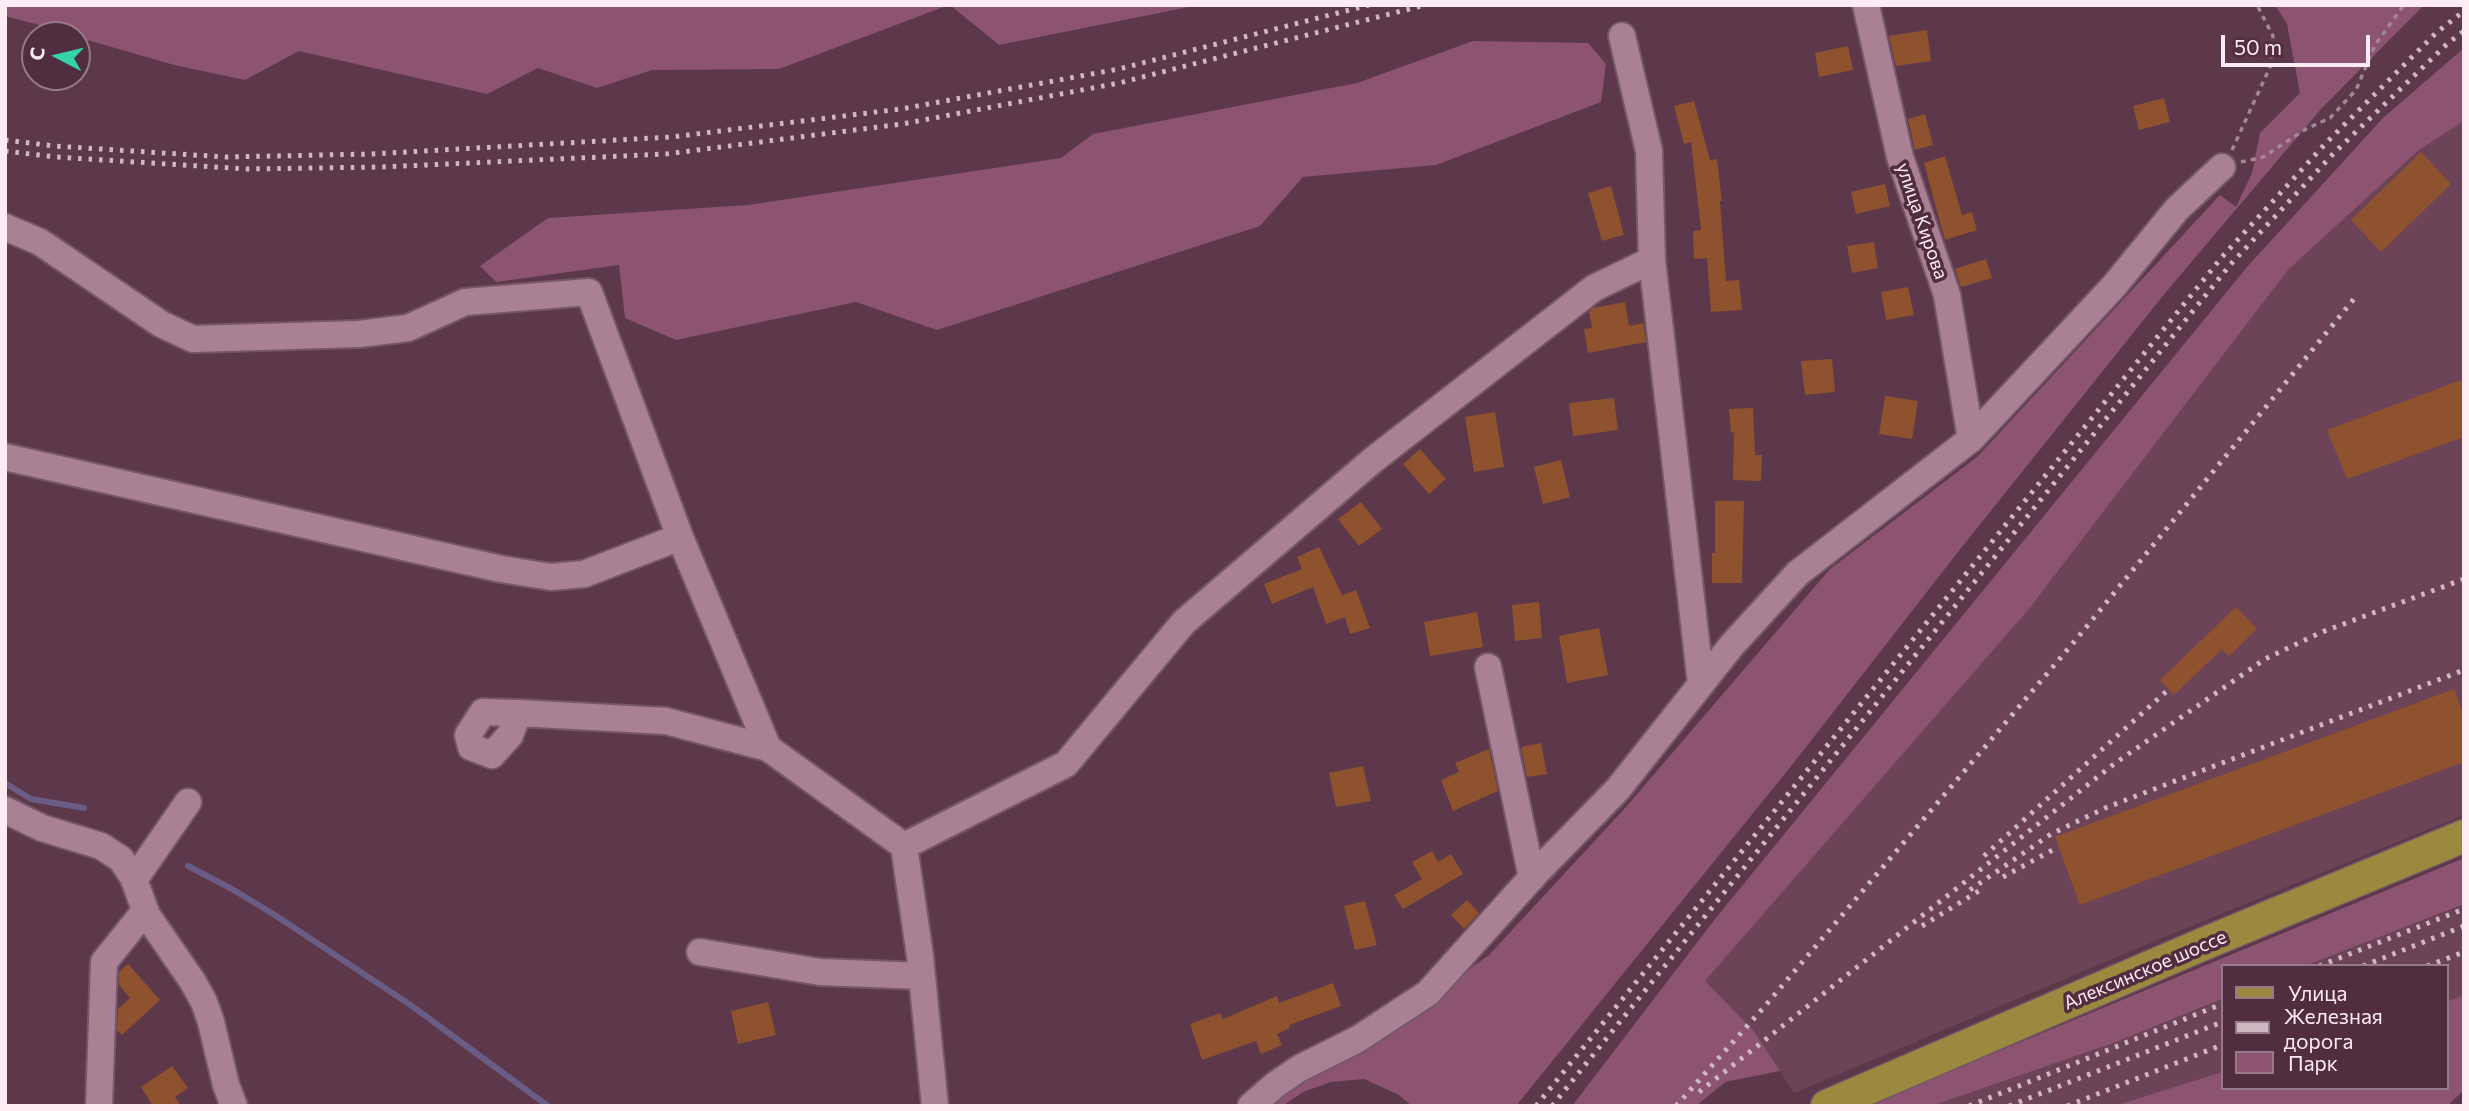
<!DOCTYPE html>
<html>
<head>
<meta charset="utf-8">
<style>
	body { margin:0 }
	#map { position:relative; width:2469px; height:1111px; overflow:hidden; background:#5c384a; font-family:Commissioner,sans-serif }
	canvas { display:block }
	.frame { position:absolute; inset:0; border:7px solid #feebf3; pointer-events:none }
	.legend { position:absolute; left:2221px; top:964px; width:228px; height:126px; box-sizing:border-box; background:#512e3f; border:2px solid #967a87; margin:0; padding:9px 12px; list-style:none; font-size:21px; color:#feebf3 }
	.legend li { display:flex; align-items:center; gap:14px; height:35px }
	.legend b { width:35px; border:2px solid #967a87 }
	.north { position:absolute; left:21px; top:21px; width:70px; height:70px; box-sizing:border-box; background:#512e3f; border:2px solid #967a87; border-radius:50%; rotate:277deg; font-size:19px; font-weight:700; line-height:28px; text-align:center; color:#feebf3 }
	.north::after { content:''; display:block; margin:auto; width:24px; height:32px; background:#33d4a8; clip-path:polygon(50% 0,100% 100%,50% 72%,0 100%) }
	.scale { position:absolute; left:2221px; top:35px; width:149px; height:32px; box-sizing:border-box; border:4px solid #feebf3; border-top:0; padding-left:9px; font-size:21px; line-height:24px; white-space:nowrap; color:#feebf3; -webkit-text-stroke:5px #512e3f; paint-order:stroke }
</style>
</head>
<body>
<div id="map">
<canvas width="2469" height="1111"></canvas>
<div class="frame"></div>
<ul class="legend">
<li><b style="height:9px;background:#9a893f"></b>Улица</li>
<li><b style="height:9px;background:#d0b8c3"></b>Железная дорога</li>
<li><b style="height:19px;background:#8c5470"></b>Парк</li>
</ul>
<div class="north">С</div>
<div class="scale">50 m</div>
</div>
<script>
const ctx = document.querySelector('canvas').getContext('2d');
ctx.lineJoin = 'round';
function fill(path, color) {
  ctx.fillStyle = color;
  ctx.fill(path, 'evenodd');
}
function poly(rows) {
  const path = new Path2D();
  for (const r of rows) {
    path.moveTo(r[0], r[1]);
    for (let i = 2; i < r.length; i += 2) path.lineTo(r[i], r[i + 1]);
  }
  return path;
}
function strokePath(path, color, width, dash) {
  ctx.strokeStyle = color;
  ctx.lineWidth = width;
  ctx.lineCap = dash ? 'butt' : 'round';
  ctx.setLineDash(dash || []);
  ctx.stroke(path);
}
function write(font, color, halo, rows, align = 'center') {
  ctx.font = font + ' Commissioner,sans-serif';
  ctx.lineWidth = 7;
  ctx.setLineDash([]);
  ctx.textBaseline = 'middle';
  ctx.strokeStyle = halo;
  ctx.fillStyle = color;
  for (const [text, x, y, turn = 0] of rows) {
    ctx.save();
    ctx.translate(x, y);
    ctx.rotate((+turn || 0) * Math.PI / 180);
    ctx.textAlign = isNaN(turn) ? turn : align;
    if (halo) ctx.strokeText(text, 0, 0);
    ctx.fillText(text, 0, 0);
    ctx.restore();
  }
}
fill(poly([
	[2464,121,2464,815,2174,933,1794,1093,1753,1030,1705,981,2029,609,2288,270,2419,150],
	[2464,904,2464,995,2446,1002,2446,966,2305,966],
	[2222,999,2222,1072,2114,1106,1932,1106,2116,1042]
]), '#6d4357');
fill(poly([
	[5,5,949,5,779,69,652,70,597,88,538,68,487,94,299,51,245,80,174,65,77,37,77,35,5,16],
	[950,5,1199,5,999,45],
	[2275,5,2424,5,2321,109,2166,292,1958,552,1792,765,1516,1106,1412,1106,1399,1095,1364,1079,1331,1082,1303,1092,1284,1105,1275,1106,1279,1094,1344,1058,1489,955,1626,807,1830,569,1977,457,2220,195,2236,207,2252,173,2260,133,2300,93,2287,24],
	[1473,41,1588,43,1606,64,1601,102,1436,165,1303,177,1260,226,937,330,856,302,676,340,625,318,619,265,496,282,480,266,548,218,748,205,1061,158,1093,134,1357,83],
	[2464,48,2464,121,2419,150,2288,270,2029,609,1705,981,1753,1030,1780,1071,1725,1082,1696,1106,1572,1106,1715,919,2247,267,2383,118],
	[2464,858,2464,904,2305,966,2222,966,2222,999,2116,1042,1932,1106,1874,1106,1876,1102],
	[2464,995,2464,1090,2447,1106,2114,1106,2222,1072,2222,1088,2446,1088,2446,1002]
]), '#8c5470');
strokePath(poly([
	[5,783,31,799,84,808],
	[188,866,232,889,278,917,412,1006,548,1106]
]), '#6a5c84', 6);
fill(poly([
	[1927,30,1931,61,1896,66,1889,36],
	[1848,46,1853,70,1819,77,1815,53],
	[2164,98,2170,122,2139,130,2133,106],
	[1694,101,1710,160,1717,159,1722,201,1720,201,1726,281,1739,280,1742,310,1711,312,1707,258,1694,259,1693,231,1701,230,1691,142,1684,144,1674,106],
	[1925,114,1933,145,1915,150,1908,119],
	[2421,152,2451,184,2381,252,2351,220],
	[1945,156,1962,215,1972,212,1977,230,1945,240,1924,163],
	[1885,184,1890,206,1856,214,1851,192],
	[1611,186,1624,235,1602,241,1588,193],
	[1874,242,1878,268,1852,273,1847,246],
	[1986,259,1992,278,1961,287,1955,269],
	[1908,287,1914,315,1886,320,1881,292],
	[1625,302,1629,326,1643,323,1646,342,1588,353,1584,329,1592,328,1589,312,1593,308],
	[1832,359,1835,392,1805,395,1801,361],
	[2464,379,2464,437,2347,479,2327,430],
	[1885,396,1918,401,1912,439,1879,434],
	[1614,398,1618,430,1573,436,1569,403],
	[1753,408,1755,455,1762,455,1761,481,1733,480,1734,432,1731,433,1729,409],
	[1495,412,1504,467,1474,472,1465,417],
	[1420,449,1446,479,1429,494,1403,464],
	[1561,460,1570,497,1543,504,1534,467],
	[1715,501,1744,501,1742,583,1712,583,1712,553,1715,553],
	[1361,502,1382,529,1359,546,1338,519],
	[1319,547,1342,595,1356,590,1370,628,1350,634,1345,617,1326,624,1313,587,1272,604,1264,584,1302,569,1297,557],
	[1539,602,1542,638,1515,641,1512,605],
	[2236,607,2257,629,2229,656,2222,649,2174,695,2160,680],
	[1477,612,1483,647,1430,656,1424,622],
	[1599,628,1608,675,1567,683,1559,636],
	[2454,689,2464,716,2464,762,2080,905,2055,837],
	[1541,743,1547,774,1527,777,1521,747],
	[1489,749,1498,791,1453,811,1441,780,1459,772,1455,763],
	[1363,766,1371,801,1336,807,1329,773],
	[1432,851,1438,862,1451,854,1463,874,1403,909,1394,895,1422,879,1412,862],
	[1467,900,1479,913,1464,929,1451,915],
	[1365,901,1377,945,1355,950,1344,906],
	[128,964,160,1000,122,1035,117,1030,118,1009,130,998,119,985,119,972],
	[1333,983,1341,1006,1289,1025,1290,1028,1277,1034,1282,1045,1261,1054,1256,1041,1202,1060,1190,1024,1220,1013,1223,1019,1277,996,1279,1003],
	[768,1002,776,1035,738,1044,731,1011],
	[172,1066,188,1088,175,1097,181,1106,153,1106,141,1087]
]), '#8e522f');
const minor = poly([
	[1866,5,1900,157,1947,295,1971,439],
	[1622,36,1649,151,1652,260,1701,684],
	[5,227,40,242,161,324,193,339,359,334,408,328,465,302,589,292,680,537,768,748,904,846,920,956,935,1106],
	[5,457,501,569,551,577,584,574,680,537],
	[1488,667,1532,878],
	[518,713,510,735,492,755,471,747,468,735,483,712,518,713,666,721,768,748],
	[5,810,42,828,101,846,121,859,133,877,147,915,193,982,204,1002,211,1022,226,1085,234,1106],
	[904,846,1066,764,1184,622,1373,460,1594,288,1652,260],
	[134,880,188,802],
	[700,952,820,972,922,976],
	[99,1106,104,962,145,911],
	[1251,1106,1275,1085,1300,1068,1358,1039,1428,993,1535,874,1618,789,1732,645,1798,573,1971,439,2114,286,2177,209,2222,167]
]);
const major = poly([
	[1827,1106,2201,945,2464,836]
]);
strokePath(minor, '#755867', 30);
strokePath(major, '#755867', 35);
strokePath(poly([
	[2232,150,2270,67,2273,36,2257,5],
	[2241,162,2263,157,2306,129,2330,118,2356,90,2375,45,2404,5]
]), '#a38794', 3.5, [5, 5]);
strokePath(minor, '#aa8194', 26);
strokePath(major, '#9a893f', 32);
strokePath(poly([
	[5,140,54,146,226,157,371,154,671,137,901,109,1119,69,1369,5],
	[5,151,56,157,247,169,382,167,666,154,902,124,1119,83,1425,5],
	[1984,856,2169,689],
	[2003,877,2058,847],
	[1970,890,2051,834,2105,808,2464,670],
	[1922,926,1982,889],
	[2319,966,2464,909],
	[2363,966,2464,926],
	[2427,966,2464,952],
	[1699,1092,2114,764,2265,659,2322,632,2464,579],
	[1536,1106,2222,257,2326,143,2436,33,2464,11],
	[1552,1106,2230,265,2334,153,2447,44,2464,31],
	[1676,1106,1765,1006,2079,636,2358,294],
	[1969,1106,2222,1004],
	[2009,1106,2222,1022],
	[2067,1106,2222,1045]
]), '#d0b8c3', 5, [3.5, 7]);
write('19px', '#feebf3', '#512e3f', [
	["улица Кирова",1922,221,71],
	["Алексинское шоссе",2145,970,-23]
]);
</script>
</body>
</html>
